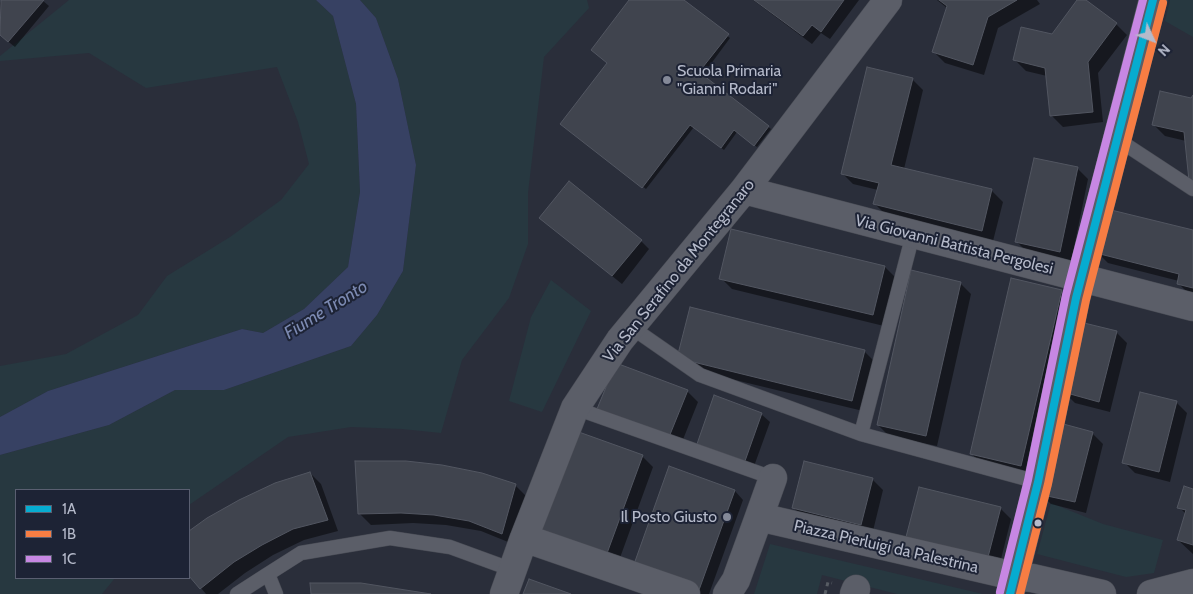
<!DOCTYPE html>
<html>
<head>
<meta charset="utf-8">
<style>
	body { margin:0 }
	#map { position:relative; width:1193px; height:594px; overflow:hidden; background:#2a2e3a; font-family:Cabin,sans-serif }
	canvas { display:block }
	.legend { position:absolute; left:15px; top:489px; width:175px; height:90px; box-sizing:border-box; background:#1d2335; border:1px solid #5a5f71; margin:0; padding:6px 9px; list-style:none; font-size:15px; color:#b5baca }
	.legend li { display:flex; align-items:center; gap:10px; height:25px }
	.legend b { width:25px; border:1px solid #5a5f71 }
	.north { position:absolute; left:1128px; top:15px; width:50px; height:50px; -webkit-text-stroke:4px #1d2335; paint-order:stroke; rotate:133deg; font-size:14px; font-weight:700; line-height:20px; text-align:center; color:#b5baca }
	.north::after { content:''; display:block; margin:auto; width:18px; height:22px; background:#b5baca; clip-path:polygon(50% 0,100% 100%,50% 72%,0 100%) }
</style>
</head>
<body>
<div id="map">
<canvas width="1193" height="594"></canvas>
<ul class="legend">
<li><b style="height:6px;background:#06acd0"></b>1A</li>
<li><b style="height:6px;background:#f77d43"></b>1B</li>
<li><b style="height:6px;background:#c787e3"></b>1C</li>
</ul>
<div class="north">N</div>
</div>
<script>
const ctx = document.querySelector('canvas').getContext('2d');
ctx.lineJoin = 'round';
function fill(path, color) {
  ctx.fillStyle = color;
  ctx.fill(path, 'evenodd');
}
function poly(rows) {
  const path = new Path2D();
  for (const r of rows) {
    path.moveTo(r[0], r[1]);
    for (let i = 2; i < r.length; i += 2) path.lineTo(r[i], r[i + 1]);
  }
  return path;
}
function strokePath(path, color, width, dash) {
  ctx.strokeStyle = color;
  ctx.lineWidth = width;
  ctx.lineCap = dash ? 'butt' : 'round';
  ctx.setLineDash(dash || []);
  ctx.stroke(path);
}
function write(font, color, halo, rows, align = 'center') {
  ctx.font = font + ' Cabin,sans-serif';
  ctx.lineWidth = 4;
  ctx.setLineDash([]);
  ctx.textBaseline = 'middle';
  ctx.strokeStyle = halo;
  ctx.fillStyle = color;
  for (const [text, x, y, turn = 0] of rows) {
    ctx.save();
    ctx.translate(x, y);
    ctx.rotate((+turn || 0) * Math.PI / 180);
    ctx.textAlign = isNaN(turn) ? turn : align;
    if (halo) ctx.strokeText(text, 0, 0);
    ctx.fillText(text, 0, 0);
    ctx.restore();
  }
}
fill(poly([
	[69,0,316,0,333,16,356,104,360,192,348,267,304,309,263,333,242,329,48,391,0,417,0,366,66,354,138,315,167,276,230,237,281,200,309,164,298,122,277,67,146,88,89,53,0,61,0,56],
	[360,0,587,0,589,8,544,57,528,193,528,244,509,298,462,360,441,433,402,429,351,427,288,437,189,505,189,490,16,490,16,578,115,578,102,594,0,594,0,455,109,425,175,390,224,390,351,346,377,315,403,271,416,165,398,79,376,18],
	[1170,0,1193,0,1193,37,1165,21],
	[551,280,591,311,542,412,509,401,531,317],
	[1051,503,1103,524,1163,540,1154,573,1126,577,1037,554],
	[770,544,983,594,897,594,822,575,817,594,754,594]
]), '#273840');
fill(poly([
	[316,0,360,0,376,18,398,79,416,165,403,271,377,315,351,346,224,390,175,390,109,425,0,455,0,417,48,391,242,329,263,333,304,309,348,267,360,192,356,104,333,16]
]), '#374163');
fill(poly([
	[2,0,42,0,49,6,15,47,0,35,0,3],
	[631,0,682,0,730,38,702,76,771,129,757,147,737,132,724,150,694,127,646,189,564,127,608,63],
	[753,0,859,0,830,39,821,33,812,44],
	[937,0,1037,0,1040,4,998,28,984,75,945,63,934,52,947,8],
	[1079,0,1084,0,1116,24,1127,35,1098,73,1103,122,1063,127,1052,116,1047,76,1026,71,1015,60,1052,35],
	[912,79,923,90,904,169,992,191,1003,202,993,241,886,215,875,204,878,190,853,184,842,173],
	[1193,97,1186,141,1165,136,1154,125],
	[1077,168,1088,179,1071,262,1028,253,1017,242],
	[550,226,641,241,649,249,622,284],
	[732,231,885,267,896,278,884,326,732,289,721,278],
	[1193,232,1193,295,1189,294,1178,283,1179,281,1108,263,1097,252],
	[960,283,971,294,937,446,889,436,878,425],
	[1061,291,1072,302,1032,476,982,465,972,454],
	[1116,332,1127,343,1110,412,1075,403,1064,392],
	[864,351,875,362,863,411,690,369,679,358],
	[687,391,698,402,680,447,609,420],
	[1176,402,1187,413,1170,482,1135,473,1124,462],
	[761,414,770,422,753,469,707,452],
	[1092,433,1103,444,1086,513,1051,504,1040,493],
	[642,456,653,467,617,566,552,542],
	[310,473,321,484,338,531,304,540,273,555,245,573,218,594,206,594,189,574,189,533,208,519],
	[872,479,883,490,872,535,805,519,794,508],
	[515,485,526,496,513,544,481,531,446,525,413,523,371,525,360,514],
	[735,491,743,500,709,594,696,594],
	[1193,491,1193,554,1178,540,1186,514,1179,507],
	[1000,508,1011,519,999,567,918,547]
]), '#0007');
const building = poly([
	[1,0,44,0,8,42,0,35,1,0],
	[629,0,684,0,729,34,699,72,769,126,754,146,734,130,721,148,690,125,642,188,560,124,607,63,591,50,629,0],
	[754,0,844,0,821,32,812,25,803,36,754,0],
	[939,0,1017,0,988,17,973,65,932,52,947,6,939,0],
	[1077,0,1086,0,1117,23,1088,62,1093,112,1050,116,1045,68,1013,60,1021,27,1052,34,1077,0],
	[867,67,913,78,891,165,992,189,982,231,873,204,879,183,841,174,867,67],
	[1160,91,1191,98,1193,95,1193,181,1189,181,1184,132,1152,125,1160,91],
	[1034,158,1078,167,1060,252,1015,242,1034,158],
	[569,181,642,240,612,276,539,218,569,181],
	[1107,209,1193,230,1193,288,1177,284,1179,274,1096,253,1107,209],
	[731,229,885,266,873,315,719,279,731,229],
	[911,270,961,282,926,436,877,425,911,270],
	[1011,278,1062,290,1021,466,970,454,1011,278],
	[690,307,865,350,852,401,677,358,690,307],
	[1080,322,1117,331,1099,402,1063,392,1080,322],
	[616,363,688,390,669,437,597,409,616,363],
	[1140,392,1177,401,1159,472,1122,463,1140,392],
	[714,395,762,413,745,461,697,444,714,395],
	[1056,422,1093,432,1075,502,1038,494,1056,422],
	[576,431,643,455,606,556,540,532,576,431],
	[355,461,406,461,442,465,482,473,516,484,502,534,469,521,434,515,401,513,358,514,355,461],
	[804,461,873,478,861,525,792,508,804,461],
	[669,466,735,490,699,590,633,567,669,466],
	[310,472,328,520,293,529,262,545,234,562,200,589,189,576,189,531,207,518,239,500,275,483,310,472],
	[1184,486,1193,489,1193,545,1177,540,1186,510,1177,508,1184,486],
	[919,487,1001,507,988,557,906,537,919,487],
	[529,579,571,594,523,594,529,579],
	[310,583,361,583,431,594,311,594,310,583]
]);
fill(building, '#40444e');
strokePath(building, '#525661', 1);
const service = poly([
	[1117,139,1193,189],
	[631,327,700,375,861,434,1038,482],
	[575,408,773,478],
	[861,434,913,234],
	[237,594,268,574],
	[276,594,268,574,301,553,390,538,450,547,513,570]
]);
const minor = poly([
	[744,190,1193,307],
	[759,517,773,478],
	[524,538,686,594],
	[504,594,524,538,575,408,620,340,744,190,888,0],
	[727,594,736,580,759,517,1014,576,1032,578,1102,594],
	[854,594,856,589],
	[1010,594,1038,482,1076,298,1153,0],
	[1151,594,1193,583]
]);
strokePath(service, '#484b54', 15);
strokePath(minor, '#484b54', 29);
strokePath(poly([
	[825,594,828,582,832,583]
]), '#575c63', 3, [4, 4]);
strokePath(service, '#5b5e68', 14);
strokePath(minor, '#5b5e68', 28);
strokePath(poly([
	[1010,594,1038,482,1076,298,1153,0]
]), '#06acd0', 8);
strokePath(poly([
	[1020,594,1048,484,1086,300,1163,3]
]), '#f77d43', 8);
strokePath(poly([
	[1000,592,1028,480,1066,295,1143,0]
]), '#c787e3', 8);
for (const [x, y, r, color] of [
	[667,80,5,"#848998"],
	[727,517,5,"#848998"],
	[1038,523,4.5,"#b5baca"]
]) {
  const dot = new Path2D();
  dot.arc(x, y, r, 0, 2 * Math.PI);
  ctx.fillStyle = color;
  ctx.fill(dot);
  strokePath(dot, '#1d2335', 2);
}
write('16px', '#b5baca', '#1d2335', [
	["Scuola Primaria",677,71],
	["\"Gianni Rodari\"",677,89],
	["Il Posto Giusto",717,517,"right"]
], 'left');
write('16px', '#b5baca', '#1d2335', [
	["Via Giovanni Battista Pergolesi",954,245,14],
	["Via San Serafino da Montegranaro",679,271,-51],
	["Piazza Pierluigi da Palestrina",886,547,13]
]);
write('italic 18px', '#7c8ab2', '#1d2335', [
	["Fiume Tronto",326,310,-32]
]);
</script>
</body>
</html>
